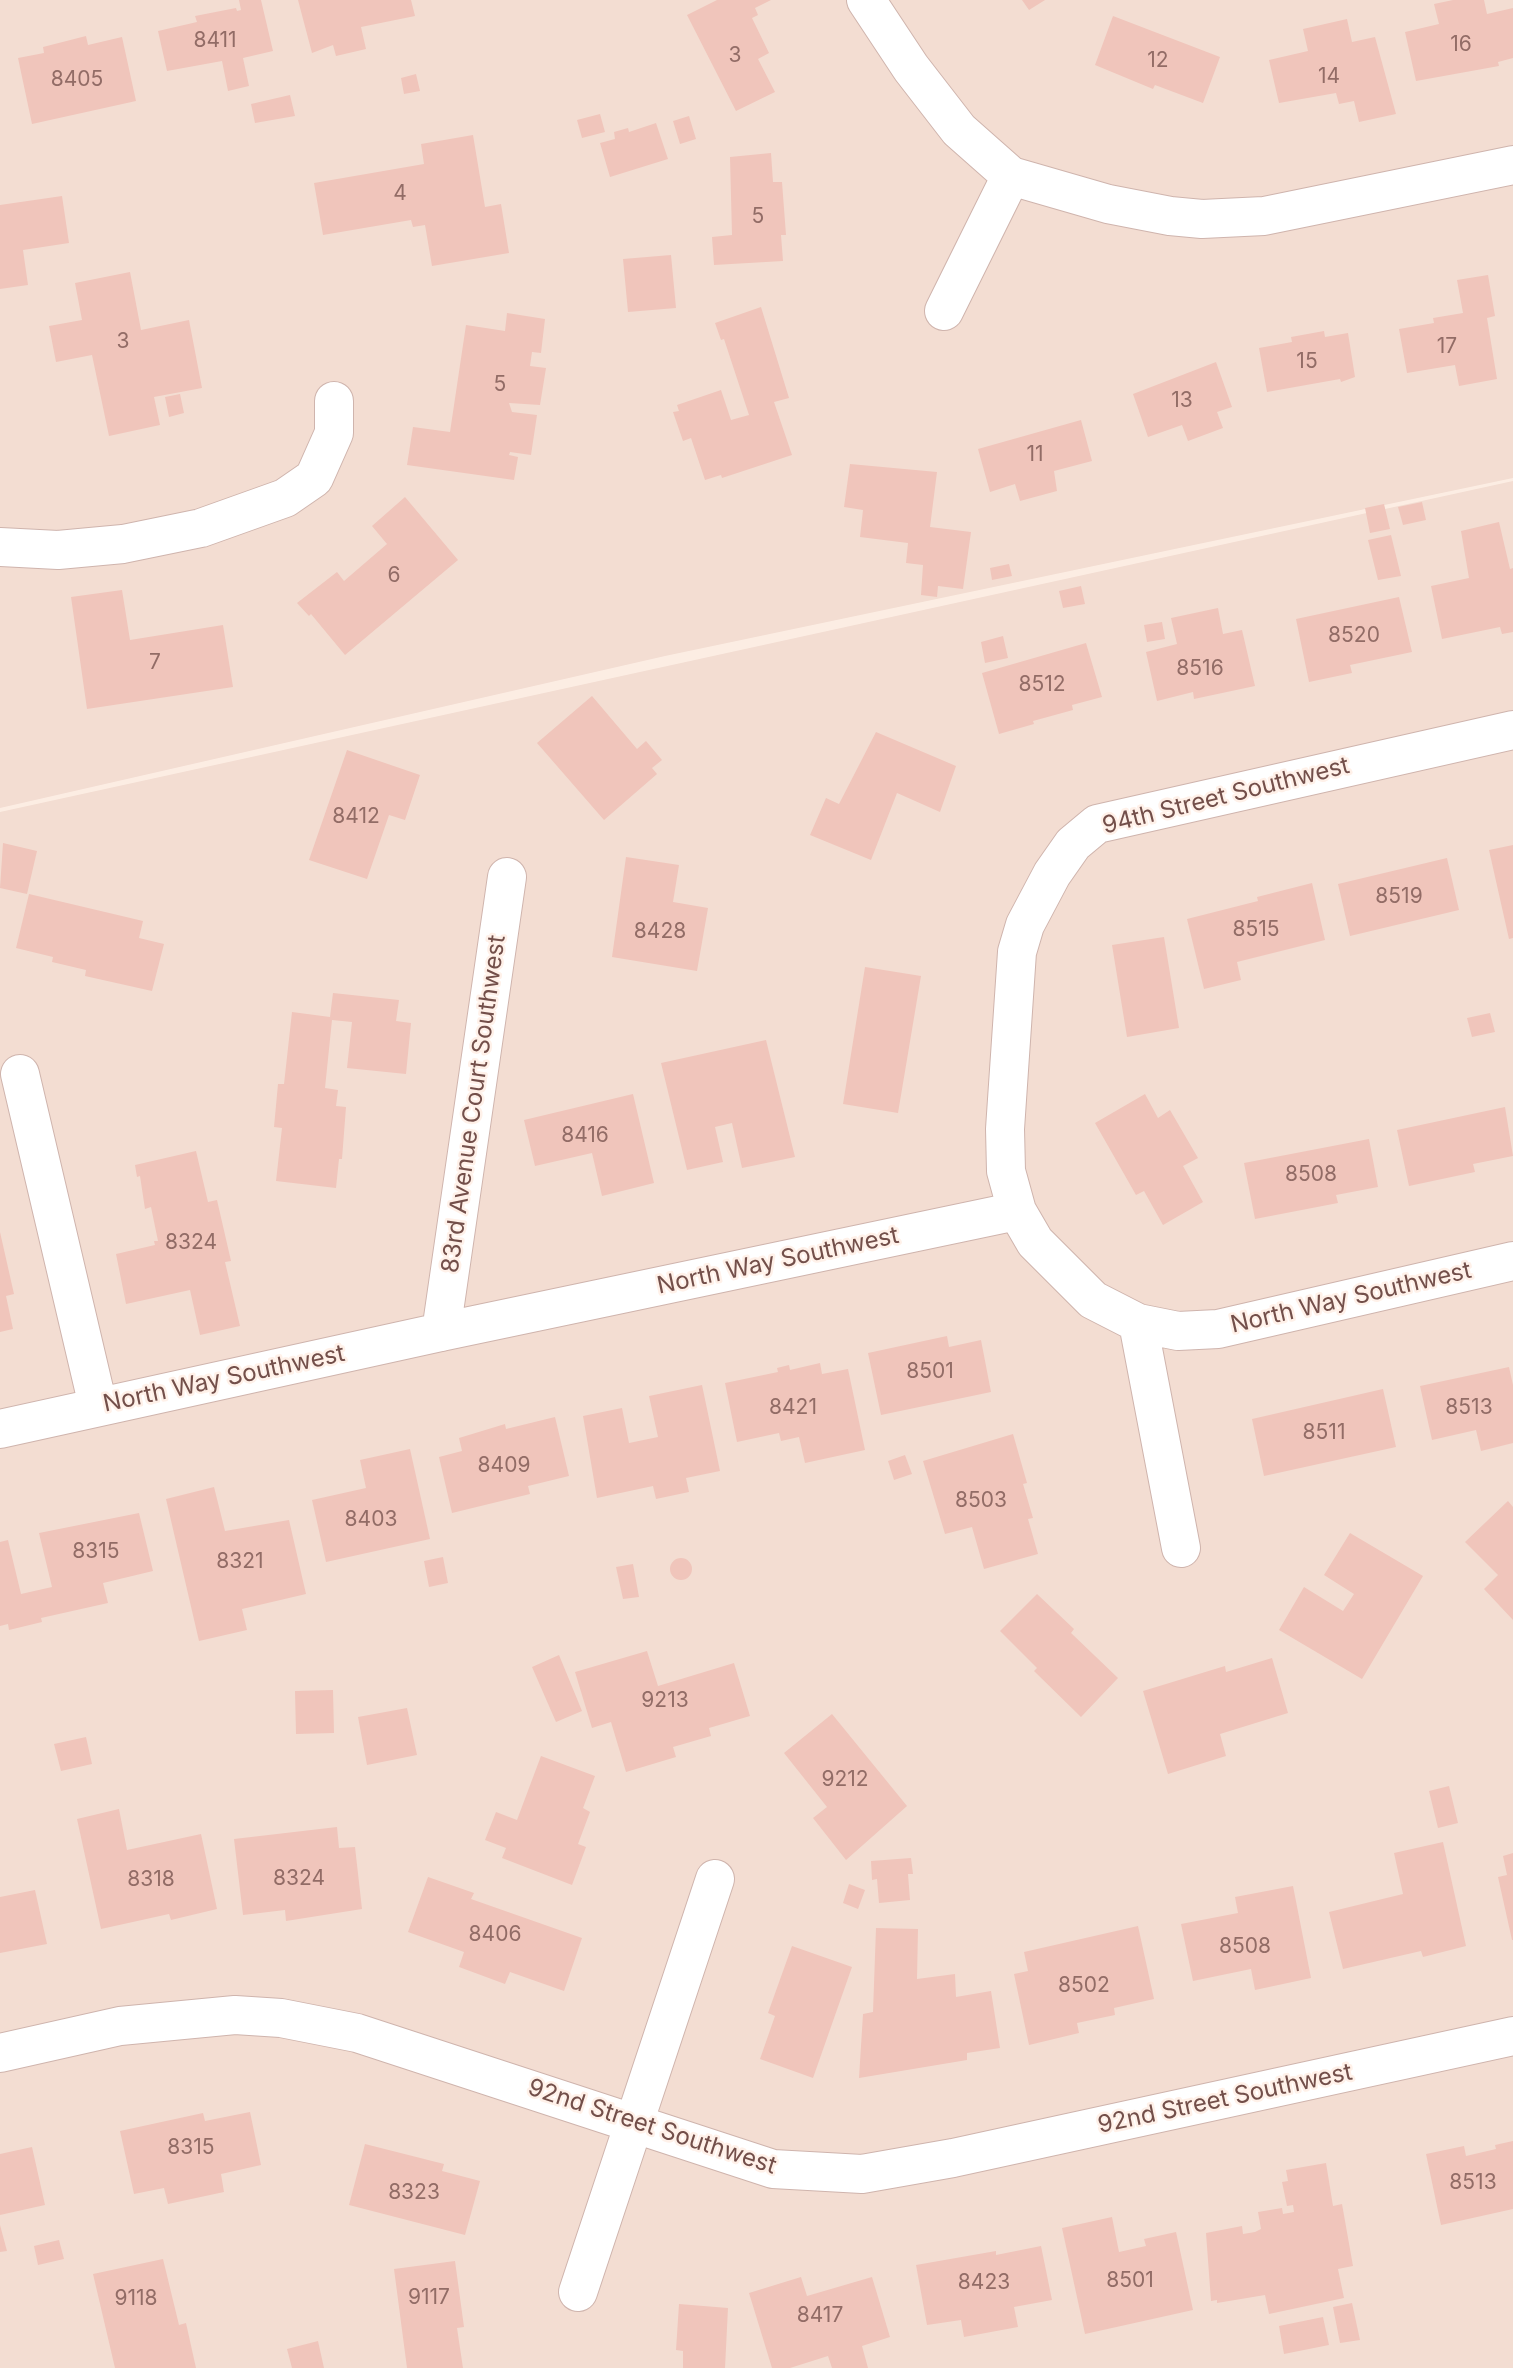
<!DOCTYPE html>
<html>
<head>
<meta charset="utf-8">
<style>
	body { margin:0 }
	canvas { display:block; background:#fcede3 }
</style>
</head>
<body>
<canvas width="1513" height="2368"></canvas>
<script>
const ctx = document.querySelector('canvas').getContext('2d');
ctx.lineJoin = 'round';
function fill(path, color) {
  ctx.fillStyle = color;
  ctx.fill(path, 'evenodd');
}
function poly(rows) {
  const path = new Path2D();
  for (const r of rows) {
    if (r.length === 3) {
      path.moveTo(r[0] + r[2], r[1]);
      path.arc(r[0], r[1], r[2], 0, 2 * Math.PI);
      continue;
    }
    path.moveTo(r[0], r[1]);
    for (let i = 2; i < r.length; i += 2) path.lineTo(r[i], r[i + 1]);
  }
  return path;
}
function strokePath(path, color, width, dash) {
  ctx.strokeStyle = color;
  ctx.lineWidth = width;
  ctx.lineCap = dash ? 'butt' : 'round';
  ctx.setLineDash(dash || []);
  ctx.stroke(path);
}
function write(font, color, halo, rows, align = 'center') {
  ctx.font = font + ' Inter,sans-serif';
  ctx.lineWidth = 5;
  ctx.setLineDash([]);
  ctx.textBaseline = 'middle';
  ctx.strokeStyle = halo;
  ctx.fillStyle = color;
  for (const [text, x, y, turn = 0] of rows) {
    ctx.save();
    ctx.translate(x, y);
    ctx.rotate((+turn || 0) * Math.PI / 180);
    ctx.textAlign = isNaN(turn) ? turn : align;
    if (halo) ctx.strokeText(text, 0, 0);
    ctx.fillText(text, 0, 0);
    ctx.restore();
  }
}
fill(poly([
	[0,0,1513,0,1513,478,665,656,0,808],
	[1513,481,1513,2368,0,2368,0,812]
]), '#f3ddd2');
fill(poly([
	[239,0,261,0,273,51,243,58,249,86,228,91,222,61,167,71,158,31,197,22,195,16,236,8,237,11,241,10],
	[298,0,411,0,415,16,361,27,366,49,336,56,333,45,312,53],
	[717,0,771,0,755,8,758,15,752,18,769,53,758,59,775,92,736,111,687,15],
	[1022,0,1045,0,1029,10],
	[1453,0,1484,0,1487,14,1513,8,1513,58,1498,62,1499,66,1416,81,1405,32,1439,24,1434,4],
	[1113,16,1220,57,1203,103,1155,85,1153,89,1095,65],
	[1347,19,1352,42,1375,37,1396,114,1359,122,1354,101,1339,104,1336,93,1279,103,1269,60,1308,51,1303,29],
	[86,36,88,45,122,37,136,101,32,124,18,58,44,53,43,47],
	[416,74,420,91,404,94,401,78],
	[290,95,295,116,255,123,251,104],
	[600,114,605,132,582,138,577,120],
	[689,116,696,139,680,144,673,121],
	[656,123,668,159,610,177,600,143,615,139,614,132,628,128,629,132],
	[473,135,485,207,501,204,509,253,432,266,425,225,413,227,411,220,323,235,314,183,424,164,421,144],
	[771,153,773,182,782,182,786,235,781,235,783,261,714,265,712,237,732,235,730,157],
	[62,196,69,243,23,250,28,285,0,289,0,205],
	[671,255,676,308,628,312,623,259],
	[130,272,141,330,189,320,202,388,154,397,160,425,109,436,92,355,56,362,49,326,82,320,75,283],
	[1488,275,1495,316,1487,318,1497,379,1459,386,1455,365,1407,373,1399,329,1434,323,1433,318,1463,313,1457,280],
	[761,307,789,398,774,402,792,455,722,478,721,475,705,480,691,438,683,441,673,412,679,411,677,405,721,390,731,420,749,415,724,339,721,340,715,323],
	[507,313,545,319,541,353,532,352,530,366,546,368,540,405,509,403,512,412,537,415,531,455,510,452,509,455,518,457,514,480,407,465,413,427,450,432,466,325,505,331],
	[1324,331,1325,337,1348,333,1355,377,1341,382,1340,379,1267,392,1259,348,1292,342,1291,337],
	[1216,362,1232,407,1217,412,1223,428,1188,441,1182,425,1148,437,1133,394],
	[180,394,184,413,169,417,165,397],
	[1081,420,1092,461,1054,471,1057,491,1020,501,1015,484,990,492,978,449],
	[850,464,937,472,930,527,971,532,963,589,938,586,937,597,921,595,923,565,906,563,908,543,860,537,863,510,844,507],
	[405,497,458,560,345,655,311,614,309,616,297,603,337,572,344,581,387,544,372,526],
	[1422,502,1426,520,1403,525,1398,507],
	[1384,504,1390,529,1370,533,1365,508],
	[1499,522,1510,569,1513,568,1513,632,1502,634,1500,627,1442,639,1431,586,1469,578,1461,531],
	[1391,535,1401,576,1378,580,1368,540],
	[1009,564,1012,576,992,580,990,568],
	[1081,586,1085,604,1063,608,1059,591],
	[122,590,130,640,223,625,233,687,87,709,71,597],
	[1399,597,1412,652,1350,665,1352,673,1309,682,1296,619],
	[1218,608,1223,634,1242,630,1255,686,1194,699,1193,692,1157,701,1146,652,1177,644,1171,618],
	[1162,622,1165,639,1147,642,1144,625],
	[1003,636,1008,658,985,663,981,642],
	[1086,643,1102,697,1072,705,1073,710,1033,721,1034,724,999,734,982,673],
	[592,696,637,749,646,741,662,760,652,768,657,774,604,820,537,743],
	[876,732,956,766,940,812,897,793,871,860,810,835,826,798,839,804],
	[347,750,420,775,405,820,389,815,367,879,309,860],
	[3,843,37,851,27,894,0,888],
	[1513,845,1513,938,1509,939,1489,850],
	[626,857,679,865,673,902,708,908,697,971,612,957],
	[1447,858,1459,910,1350,936,1338,884],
	[1312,883,1325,940,1237,962,1241,980,1204,989,1187,919,1258,901,1257,897],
	[29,894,143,921,139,938,164,944,152,991,85,976,86,970,52,962,53,957,16,948],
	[1164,937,1179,1028,1127,1037,1112,945],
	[865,967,921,976,898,1113,843,1104],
	[333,993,399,1000,396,1021,411,1023,406,1074,347,1068,352,1022,332,1020,325,1088,338,1090,336,1106,346,1107,342,1159,339,1159,336,1188,276,1181,282,1128,274,1127,278,1084,284,1084,292,1012,330,1017],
	[1490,1013,1495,1032,1472,1037,1467,1018],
	[766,1040,795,1157,742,1168,732,1123,715,1127,723,1162,687,1170,661,1063],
	[633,1094,654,1183,602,1196,592,1153,535,1166,524,1120],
	[1145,1094,1158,1118,1170,1110,1198,1158,1183,1166,1203,1202,1163,1225,1144,1191,1136,1195,1095,1123],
	[1505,1107,1513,1156,1473,1164,1475,1172,1409,1186,1397,1130],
	[1369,1139,1378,1187,1336,1195,1338,1203,1255,1219,1244,1163],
	[196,1151,208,1202,217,1200,231,1261,225,1262,240,1326,200,1335,190,1290,126,1304,116,1254,155,1245,154,1241,158,1241,151,1207,145,1209,140,1176,137,1177,135,1165],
	[0,1232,14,1294,6,1296,13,1329,0,1332],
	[947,1336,949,1347,981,1340,991,1392,881,1415,868,1353],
	[820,1363,822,1374,848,1369,865,1450,805,1463,799,1437,781,1441,779,1433,737,1442,725,1383,778,1372,777,1368,789,1365,790,1370],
	[1509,1367,1513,1385,1513,1443,1481,1451,1476,1430,1432,1440,1420,1386],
	[702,1385,720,1471,686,1478,689,1492,656,1499,653,1486,597,1498,583,1416,622,1408,629,1443,658,1437,649,1396],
	[1383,1389,1396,1447,1264,1476,1252,1419],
	[555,1417,569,1476,528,1486,530,1494,452,1513,439,1457,462,1451,459,1438,505,1424,506,1429],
	[1013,1434,1027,1483,1023,1484,1033,1518,1028,1519,1038,1554,984,1569,972,1527,945,1534,923,1461],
	[410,1449,430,1539,326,1562,312,1500,366,1488,360,1460],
	[905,1455,912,1474,894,1480,888,1461],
	[214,1487,225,1531,289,1520,306,1594,242,1609,247,1630,199,1641,166,1499],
	[1508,1501,1513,1507,1513,1620,1484,1589,1498,1575,1465,1542],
	[139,1513,153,1571,103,1583,108,1603,41,1618,42,1622,9,1630,8,1624,0,1626,0,1542,8,1540,21,1594,52,1587,39,1533],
	[1350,1533,1423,1576,1362,1679,1279,1630,1304,1587,1343,1611,1354,1594,1324,1575],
	[443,1557,448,1583,429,1587,424,1561],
	[681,1569,11],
	[633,1564,639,1597,623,1599,616,1567],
	[1037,1594,1074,1629,1071,1633,1118,1678,1081,1717,1034,1671,1037,1668,1000,1631],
	[647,1651,658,1686,734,1663,750,1716,709,1728,711,1736,673,1747,676,1757,626,1772,611,1722,592,1728,575,1672],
	[559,1655,582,1711,556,1722,532,1667],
	[1272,1658,1288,1713,1220,1734,1226,1756,1168,1774,1143,1691,1225,1666,1226,1672],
	[333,1690,334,1733,296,1734,295,1691],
	[407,1708,417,1755,367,1765,358,1717],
	[832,1714,907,1806,846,1860,813,1818,827,1807,784,1753],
	[86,1737,92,1764,61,1771,54,1744],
	[541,1756,595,1776,583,1808,590,1812,578,1844,586,1847,572,1885,502,1858,506,1848,485,1840,496,1812,517,1820],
	[1449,1786,1458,1823,1438,1828,1429,1791],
	[119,1809,127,1850,201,1834,217,1909,171,1920,169,1914,101,1929,77,1819],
	[337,1827,339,1848,355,1847,362,1909,286,1921,285,1910,243,1915,234,1839],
	[1443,1842,1466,1946,1423,1957,1421,1951,1343,1969,1329,1912,1403,1894,1394,1853],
	[1513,1853,1513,1940,1512,1940,1498,1877,1507,1875,1503,1856],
	[911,1858,913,1874,908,1874,910,1900,879,1903,877,1879,872,1880,871,1861],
	[428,1877,474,1893,471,1899,582,1938,564,1991,510,1972,505,1984,459,1967,464,1952,408,1932],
	[849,1884,865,1890,858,1909,843,1903],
	[1293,1886,1311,1978,1255,1990,1251,1969,1193,1981,1181,1924,1238,1913,1235,1897],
	[35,1890,47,1944,0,1953,0,1897],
	[1138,1926,1154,1999,1114,2008,1115,2015,1077,2023,1079,2033,1029,2045,1014,1974,1028,1971,1024,1952],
	[876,1928,918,1929,917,1979,955,1974,956,1997,991,1991,1000,2048,967,2053,967,2060,859,2078,863,2014,873,2012],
	[792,1946,852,1967,813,2078,760,2059,775,2016,768,2013],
	[250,2112,261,2165,221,2174,224,2192,168,2204,164,2188,134,2194,120,2131,203,2113,205,2121],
	[1513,2141,1513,2209,1441,2225,1426,2154,1464,2146,1466,2156,1496,2149,1495,2145],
	[365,2144,444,2164,442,2171,480,2181,465,2235,349,2205],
	[32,2147,45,2205,0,2215,0,2154],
	[1326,2163,1333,2206,1342,2204,1353,2266,1338,2269,1344,2298,1269,2314,1265,2295,1217,2303,1217,2300,1211,2301,1206,2233,1242,2226,1243,2234,1255,2232,1261,2229,1258,2212,1282,2208,1283,2214,1294,2212,1293,2205,1287,2206,1282,2182,1288,2181,1286,2170],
	[1112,2217,1119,2252,1146,2246,1144,2239,1176,2232,1193,2310,1085,2334,1062,2228],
	[0,2225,7,2251,0,2252],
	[59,2240,64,2259,38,2265,34,2246],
	[1041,2246,1052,2300,1014,2307,1018,2327,964,2337,961,2320,927,2325,916,2265,996,2251,996,2255],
	[163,2259,179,2325,186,2323,196,2368,115,2368,93,2274],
	[455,2261,464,2327,457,2328,463,2368,407,2368,394,2269],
	[801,2277,807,2296,872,2277,890,2337,862,2346,868,2368,832,2368,828,2356,790,2368,772,2368,749,2293],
	[1352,2303,1360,2340,1340,2343,1333,2307],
	[679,2304,728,2308,725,2368,683,2368,683,2351,676,2350],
	[1323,2317,1329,2345,1284,2354,1279,2326],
	[318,2341,324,2368,292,2368,287,2349]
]), '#f0c5bb');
const minor = poly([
	[866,0,911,68,959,130,1011,176,1108,204,1170,216,1202,219,1264,216,1513,165],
	[944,311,1011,176],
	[0,547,58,550,123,544,201,528,285,498,314,478,334,433,334,401],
	[1513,730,1097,824,1073,844,1052,874,1025,925,1017,952,1005,1129,1006,1171,1017,1211,1035,1242,1093,1300,1138,1323,1178,1331,1218,1329,1513,1261],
	[20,1074,98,1406],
	[1138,1323,1181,1548],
	[441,1332,507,877],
	[0,1429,441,1332,1017,1211],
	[0,2053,120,2026,235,2015,281,2018,357,2033,773,2169,862,2174,953,2158,1513,2036],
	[578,2292,715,1879]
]);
strokePath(minor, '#cfb4ad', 40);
strokePath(minor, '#fff', 38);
write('21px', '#926c66', null, [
	["8411",215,41],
	["16",1461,45],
	["3",735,56],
	["12",1158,61],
	["14",1329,77],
	["8405",77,80],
	["4",400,194],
	["5",758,217],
	["3",123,342],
	["17",1447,347],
	["15",1307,362],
	["5",500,385],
	["13",1182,401],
	["11",1035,455],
	["6",394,576],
	["8520",1354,636],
	["7",155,663],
	["8516",1200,669],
	["8512",1042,685],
	["8412",356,817],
	["8519",1399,897],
	["8515",1256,930],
	["8428",660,932],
	["8416",585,1136],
	["8508",1311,1175],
	["8324",191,1243],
	["8501",930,1372],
	["8421",793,1408],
	["8513",1469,1408],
	["8511",1324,1433],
	["8409",504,1466],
	["8503",981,1501],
	["8403",371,1520],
	["8315",96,1552],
	["8321",240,1562],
	["9213",665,1701],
	["9212",845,1780],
	["8324",299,1879],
	["8318",151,1880],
	["8406",495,1935],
	["8508",1245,1947],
	["8502",1084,1986],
	["8315",191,2148],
	["8513",1473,2183],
	["8323",414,2193],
	["8501",1130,2281],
	["8423",984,2283],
	["9117",429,2298],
	["9118",136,2299],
	["8417",820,2316]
]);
write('24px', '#734f4a', '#fff1e9', [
	["94th Street Southwest",1226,796,-14],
	["83rd Avenue Court Southwest",474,1104,-82],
	["North Way Southwest",778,1261,-12],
	["North Way Southwest",1351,1298,-13],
	["North Way Southwest",224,1379,-12],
	["92nd Street Southwest",1225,2099,-12],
	["92nd Street Southwest",652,2127,18]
]);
</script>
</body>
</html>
